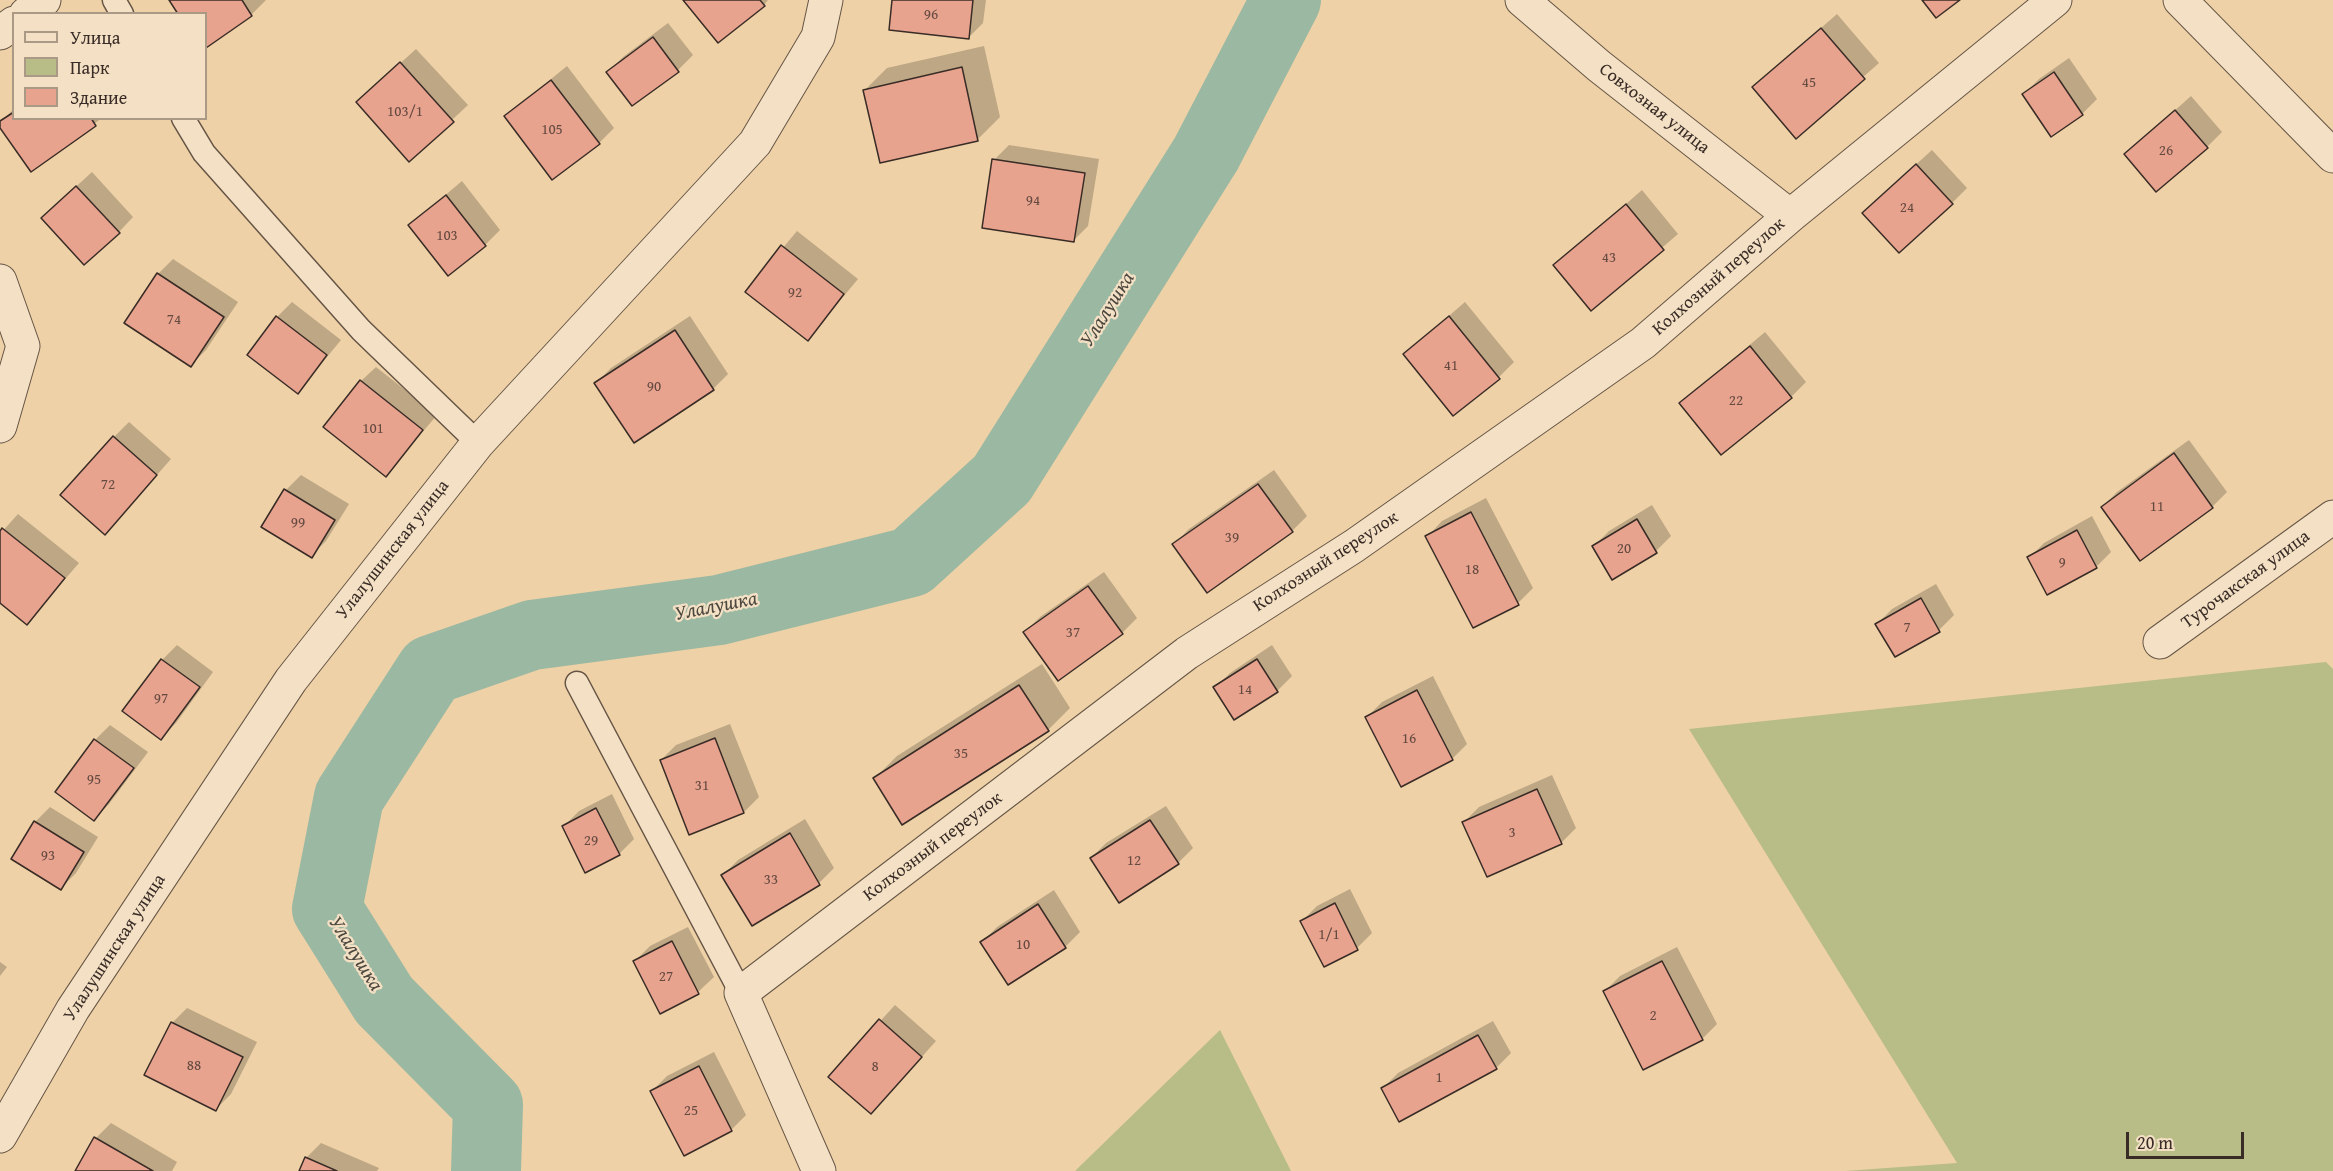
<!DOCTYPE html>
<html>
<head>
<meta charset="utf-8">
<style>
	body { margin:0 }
	#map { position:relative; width:2333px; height:1171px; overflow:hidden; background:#eed1a6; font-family:"Gentium Book Plus",serif }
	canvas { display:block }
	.legend { position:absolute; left:12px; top:12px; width:195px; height:108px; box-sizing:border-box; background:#f4e1c5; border:2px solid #a99985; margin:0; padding:8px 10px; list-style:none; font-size:18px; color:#392c26 }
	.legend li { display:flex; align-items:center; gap:12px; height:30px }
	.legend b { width:30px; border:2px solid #a99985 }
	.scale { position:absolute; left:2126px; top:1132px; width:118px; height:27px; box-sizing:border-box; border:3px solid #392c26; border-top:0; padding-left:8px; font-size:18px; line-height:21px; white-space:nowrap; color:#392c26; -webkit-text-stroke:4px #f4e1c5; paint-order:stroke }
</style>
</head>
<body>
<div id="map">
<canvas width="2333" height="1171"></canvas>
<ul class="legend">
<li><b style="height:8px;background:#f4e1c5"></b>Улица</li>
<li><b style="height:16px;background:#b8bc87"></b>Парк</li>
<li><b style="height:16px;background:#e8a38f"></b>Здание</li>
</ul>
<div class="scale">20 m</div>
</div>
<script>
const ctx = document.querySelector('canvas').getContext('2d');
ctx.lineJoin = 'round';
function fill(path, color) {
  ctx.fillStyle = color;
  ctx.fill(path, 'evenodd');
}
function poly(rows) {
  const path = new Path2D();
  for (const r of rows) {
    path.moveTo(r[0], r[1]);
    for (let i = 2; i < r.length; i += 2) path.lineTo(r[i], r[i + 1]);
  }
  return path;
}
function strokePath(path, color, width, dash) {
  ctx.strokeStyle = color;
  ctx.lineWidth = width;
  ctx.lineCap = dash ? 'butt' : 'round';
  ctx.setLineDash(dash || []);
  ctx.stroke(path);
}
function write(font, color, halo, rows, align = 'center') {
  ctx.font = font + ' "Gentium Book Plus",serif';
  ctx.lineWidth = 4.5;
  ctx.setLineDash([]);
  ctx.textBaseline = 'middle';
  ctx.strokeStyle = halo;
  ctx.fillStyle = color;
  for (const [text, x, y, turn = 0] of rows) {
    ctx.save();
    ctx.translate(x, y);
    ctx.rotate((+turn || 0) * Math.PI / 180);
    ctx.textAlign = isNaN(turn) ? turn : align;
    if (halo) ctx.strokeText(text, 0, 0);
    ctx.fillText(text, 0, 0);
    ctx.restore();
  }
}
fill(poly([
	[2326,662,2333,669,2333,1171,1845,1171,1957,1163,1689,729],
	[1220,1030,1291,1171,1075,1171]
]), '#b8bc87');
fill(poly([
	[171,0,266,0,251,15,206,46,206,14],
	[685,0,768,0,764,5],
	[894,0,986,0,983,23,968,38],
	[1837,14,1879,63,1796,136,1754,87],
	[668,23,693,55,678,70,608,72,623,57],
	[984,46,1000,117,978,139,865,90,887,68],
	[416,49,468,105,410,159,373,88],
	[2069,58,2097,99,2082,114,2024,94,2039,79],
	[567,66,614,128,599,143,506,116],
	[2191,96,2222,132,2207,147,2126,154],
	[14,109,14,118,102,118,31,170,0,126,0,122],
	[1009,145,1099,159,1088,226,1073,241,994,160],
	[1932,150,1967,188,1952,203,1879,198],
	[92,172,133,217,119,232,58,203],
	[462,181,500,230,485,245,410,225],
	[1642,190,1678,234,1591,309,1555,266],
	[797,231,858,279,808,339,747,291],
	[173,259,238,302,206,350,191,365,158,274],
	[292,302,341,340,298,392,277,317],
	[1465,302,1514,362,1499,377,1405,354],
	[690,316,728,374,713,389,596,383,611,368],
	[1765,332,1806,382,1791,397,1681,403],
	[376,367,437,415,386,475,361,381],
	[129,422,171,459,119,518,114,437],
	[2189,440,2227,492,2212,507,2141,558,2102,507,2117,492],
	[1274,470,1307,516,1292,531,1174,544,1189,529],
	[301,475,349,504,326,541,311,556,263,527,286,490],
	[1486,498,1533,588,1518,603,1474,626,1427,537,1442,521],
	[1652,505,1671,536,1656,551,1594,546,1609,531],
	[18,514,79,563,27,623,0,601,0,534],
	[2092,516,2111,552,2096,567,2048,593,2029,558,2044,543],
	[1104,572,1137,618,1122,633,1025,632,1040,617],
	[1936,584,1954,615,1939,630,1877,624,1892,609],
	[177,645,213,672,176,723,161,738,162,660],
	[1272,645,1292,676,1277,691,1215,688,1230,673],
	[1042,664,1070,708,1048,730,875,778,897,756],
	[1433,676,1467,744,1452,759,1367,717,1382,702],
	[730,724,759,797,744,812,690,833,661,760,676,745],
	[110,725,148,752,109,804,94,819,57,792,95,740],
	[1552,775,1576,828,1561,843,1464,822,1479,807],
	[612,794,634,839,619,854,564,826,579,811],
	[1166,806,1193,848,1178,863,1091,858,1106,843],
	[50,807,98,837,76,873,61,888,35,822],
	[805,819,834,868,819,883,752,924,723,875,738,860],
	[1350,889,1372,933,1357,948,1324,965,1302,921,1317,906],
	[1054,890,1080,932,1065,947,1008,983,982,942,997,927],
	[688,927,714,977,698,992,661,1012,635,961,650,946],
	[1677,947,1717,1024,1702,1039,1605,991,1620,976],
	[0,962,7,967,0,976],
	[895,1005,936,1041,886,1097,830,1076],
	[187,1008,257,1042,231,1094,216,1109,172,1023],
	[1493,1021,1511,1053,1496,1068,1383,1088,1398,1073],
	[714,1052,746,1115,731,1130,652,1091,667,1076],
	[111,1123,177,1162,172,1171,76,1171,96,1138],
	[321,1143,379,1168,377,1171,301,1171,306,1158]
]), '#0003');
strokePath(poly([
	[486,1171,488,1105,384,1000,327,909,349,797,431,670,532,635,719,610,911,562,1002,479,1206,154,1286,0]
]), '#9bb8a2', 70);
const building = poly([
	[169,0,242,0,252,16,206,48,206,14,178,14,169,0],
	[683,0,760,0,765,6,718,43,683,0],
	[892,0,973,0,969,39,889,30,892,0],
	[1922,0,1960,0,1936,18,1922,0],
	[1821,28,1865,79,1796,139,1752,87,1821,28],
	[653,37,679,72,632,106,606,72,653,37],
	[400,62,454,122,409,162,356,102,400,62],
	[962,67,978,141,880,163,863,90,962,67],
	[2054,72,2083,115,2051,137,2022,94,2054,72],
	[551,80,600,144,552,180,504,116,551,80],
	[2175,110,2208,148,2156,192,2124,154,2175,110],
	[14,112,14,118,91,118,96,126,31,172,0,128,0,121,14,112],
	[992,159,1085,173,1074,242,982,228,992,159],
	[1916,164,1953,204,1899,253,1862,213,1916,164],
	[76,186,120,233,84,265,41,218,76,186],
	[446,195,486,246,448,276,408,225,446,195],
	[1626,204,1664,250,1591,311,1553,265,1626,204],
	[781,245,844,294,808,341,745,292,781,245],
	[157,273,224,317,191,367,124,323,157,273],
	[276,316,327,355,298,394,247,355,276,316],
	[1449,316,1500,379,1453,416,1403,354,1449,316],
	[675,330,714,390,634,443,594,383,675,330],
	[1750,346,1792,398,1721,455,1679,403,1750,346],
	[360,380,423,430,386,477,323,427,360,380],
	[113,436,157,475,105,535,60,495,113,436],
	[2174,453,2213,508,2140,561,2101,507,2174,453],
	[1258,484,1293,532,1207,593,1172,544,1258,484],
	[284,489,335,520,312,558,261,527,284,489],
	[1471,512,1519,605,1473,628,1425,536,1471,512],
	[1637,519,1657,553,1612,580,1592,546,1637,519],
	[2,528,65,578,27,625,0,603,0,531,2,528],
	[2077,530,2097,568,2047,595,2027,557,2077,530],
	[1088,586,1123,634,1058,681,1023,632,1088,586],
	[1921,598,1940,632,1895,657,1875,624,1921,598],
	[161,659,200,687,161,740,122,711,161,659],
	[1257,659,1278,692,1234,720,1213,687,1257,659],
	[1019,685,1049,731,902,825,873,778,1019,685],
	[1417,690,1453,760,1401,787,1365,717,1417,690],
	[715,738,744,813,689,835,660,760,715,738],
	[94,739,134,768,94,821,55,792,94,739],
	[1537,789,1562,844,1487,877,1462,822,1537,789],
	[596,808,620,855,585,873,562,826,596,808],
	[1150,820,1179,864,1119,903,1090,858,1150,820],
	[34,821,84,852,61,890,11,859,34,821],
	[790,833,820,885,752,926,721,875,790,833],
	[1335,903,1358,950,1324,967,1300,921,1335,903],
	[1038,904,1066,948,1008,985,980,942,1038,904],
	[672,941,699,994,660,1014,633,961,672,941],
	[1662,961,1703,1040,1643,1070,1603,991,1662,961],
	[879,1019,922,1057,871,1114,828,1077,879,1019],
	[171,1022,243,1057,216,1111,144,1075,171,1022],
	[1478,1035,1497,1069,1399,1122,1381,1088,1478,1035],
	[699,1066,732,1131,684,1156,650,1091,699,1066],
	[94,1137,153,1171,75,1171,94,1137],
	[305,1157,337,1171,299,1171,305,1157]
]);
fill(building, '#e8a38f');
strokePath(building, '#392c26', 1.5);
const service = poly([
	[114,0,122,14],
	[183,118,204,153,361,330,478,443],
	[577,683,741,993]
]);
const minor = poly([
	[1522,0,1599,66,1790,216],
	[2180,0,2333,156],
	[26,14,44,0],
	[0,33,14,23],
	[0,281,23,346,0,426],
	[2160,642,2333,517],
	[0,1136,73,1009,291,680,478,443,755,143,818,37,826,0],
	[819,1171,741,993,1187,653,1354,546,1643,343,1790,216,2055,0]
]);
strokePath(service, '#665546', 25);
strokePath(minor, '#665546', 35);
strokePath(service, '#f4e1c5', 22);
strokePath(minor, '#f4e1c5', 33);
write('15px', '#654a40', null, [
	["96",931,15],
	["45",1809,83],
	["103/1",405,112],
	["105",552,130],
	["26",2166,151],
	["94",1033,201],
	["24",1907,208],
	["103",447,236],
	["43",1609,258],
	["92",795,293],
	["74",174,320],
	["41",1451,366],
	["90",654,387],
	["22",1736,401],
	["101",373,429],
	["72",108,485],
	["11",2157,507],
	["99",298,523],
	["39",1232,538],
	["20",1624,549],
	["9",2062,563],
	["18",1472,570],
	["7",1907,628],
	["37",1073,633],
	["14",1245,690],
	["97",161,699],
	["16",1409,739],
	["35",961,754],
	["95",94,780],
	["31",702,786],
	["3",1512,833],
	["29",591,841],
	["93",48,856],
	["12",1134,861],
	["33",771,880],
	["1/1",1329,935],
	["10",1023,945],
	["27",666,977],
	["2",1653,1016],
	["88",194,1066],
	["8",875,1067],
	["1",1439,1078],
	["25",691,1111]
]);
write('18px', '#392c26', '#f4e1c5', [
	["Совхозная улица",1654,109,38],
	["Колхозный переулок",1719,277,-41],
	["Улалушинская улица",393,550,-52],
	["Колхозный переулок",1326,562,-33],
	["Турочакская улица",2246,580,-36],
	["Колхозный переулок",933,847,-37],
	["Улалушинская улица",115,948,-57]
]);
write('italic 20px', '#4d483f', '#f4e1c5', [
	["Улалушка",1108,310,-58],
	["Улалушка",716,607,-11],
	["Улалушка",355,954,58]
]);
</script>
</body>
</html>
